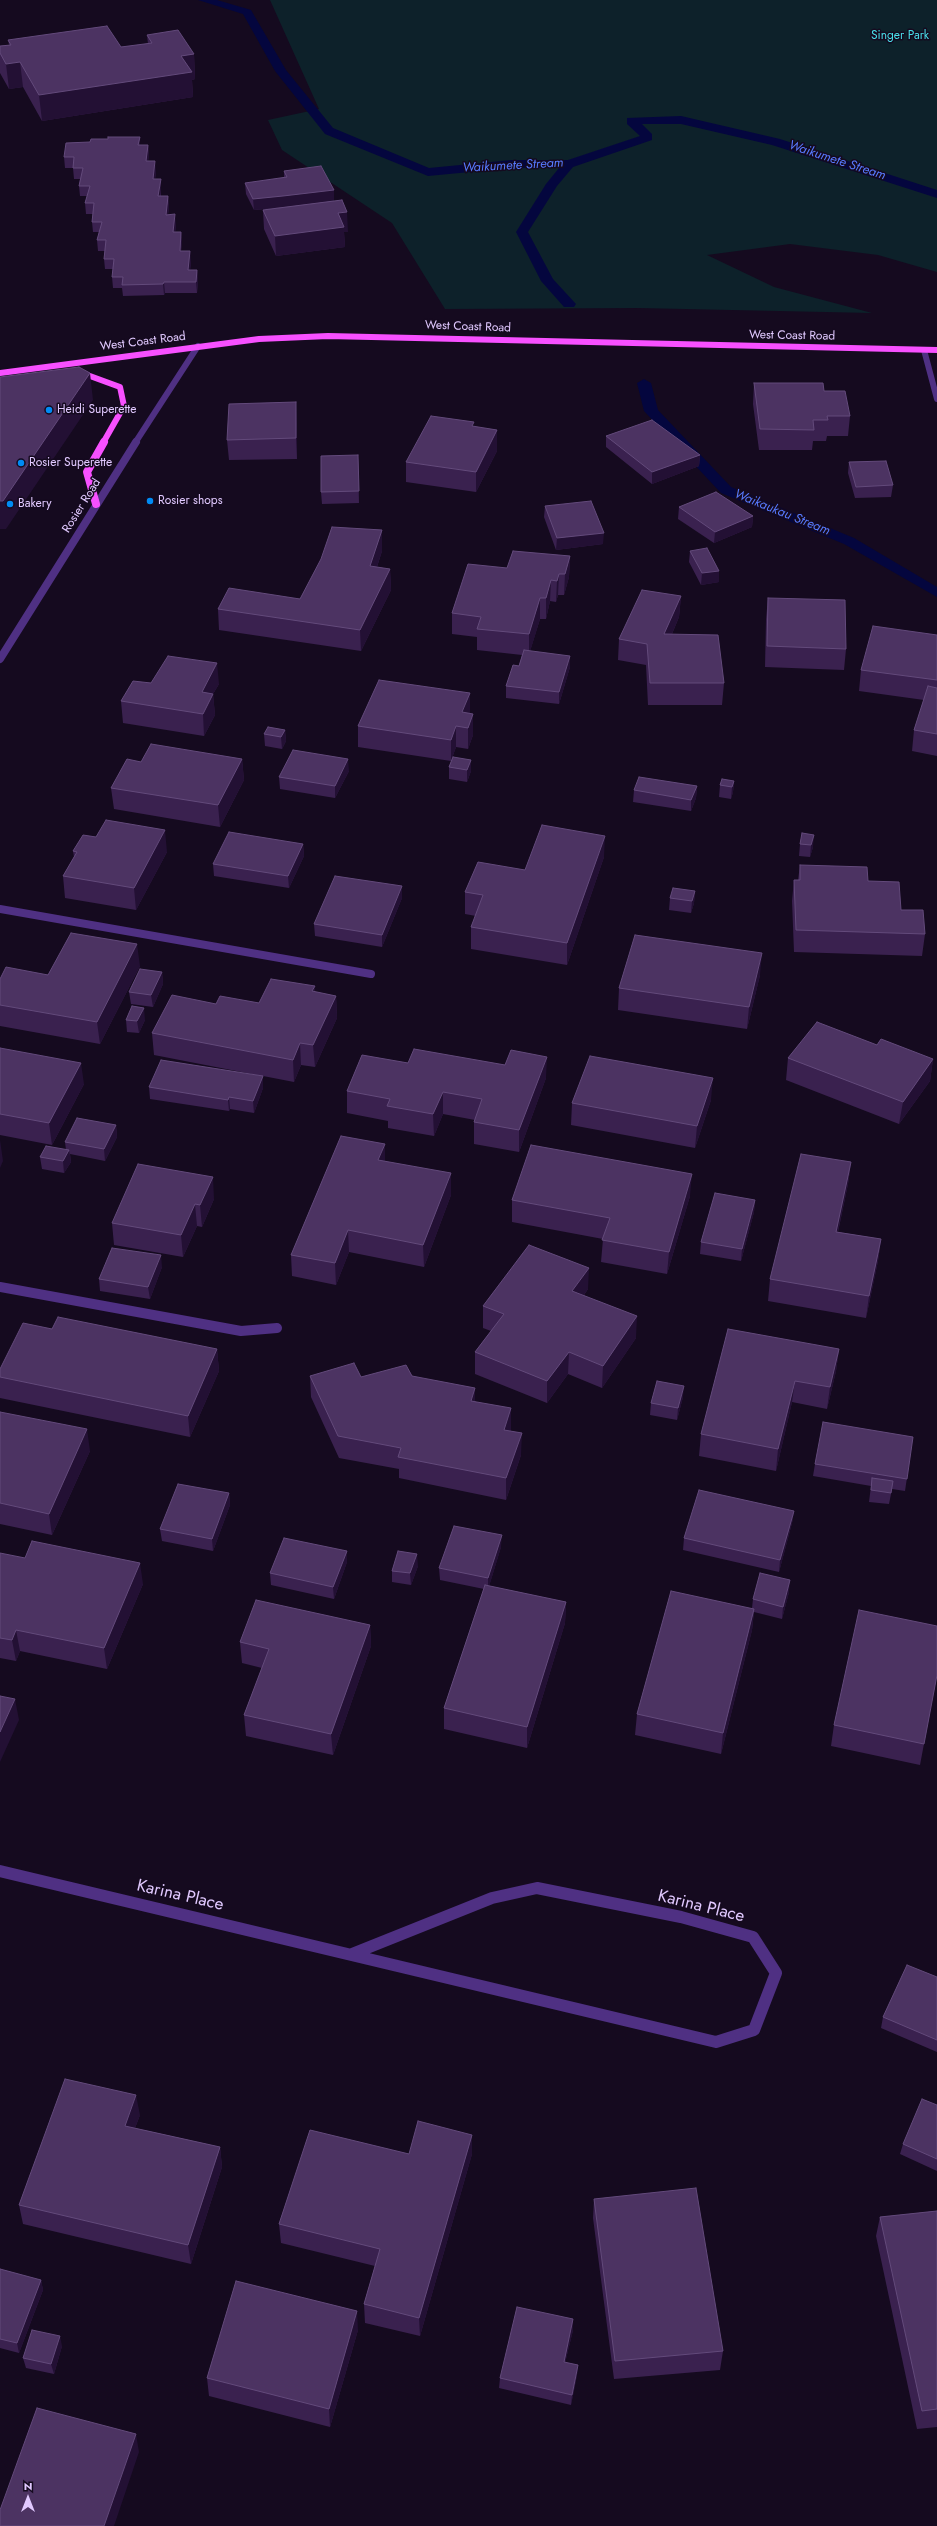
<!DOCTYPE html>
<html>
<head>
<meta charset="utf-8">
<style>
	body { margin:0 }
	#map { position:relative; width:937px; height:2526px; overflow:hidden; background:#150a1f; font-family:Jost,sans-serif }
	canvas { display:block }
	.north { position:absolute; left:8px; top:2478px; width:40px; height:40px; -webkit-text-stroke:3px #150a1f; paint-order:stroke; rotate:0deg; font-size:11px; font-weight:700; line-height:16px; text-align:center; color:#e1c9ff }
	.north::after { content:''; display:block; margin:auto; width:14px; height:18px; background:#e1c9ff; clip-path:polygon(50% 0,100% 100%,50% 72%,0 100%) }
</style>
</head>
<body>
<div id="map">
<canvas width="937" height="2526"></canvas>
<div class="north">N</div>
</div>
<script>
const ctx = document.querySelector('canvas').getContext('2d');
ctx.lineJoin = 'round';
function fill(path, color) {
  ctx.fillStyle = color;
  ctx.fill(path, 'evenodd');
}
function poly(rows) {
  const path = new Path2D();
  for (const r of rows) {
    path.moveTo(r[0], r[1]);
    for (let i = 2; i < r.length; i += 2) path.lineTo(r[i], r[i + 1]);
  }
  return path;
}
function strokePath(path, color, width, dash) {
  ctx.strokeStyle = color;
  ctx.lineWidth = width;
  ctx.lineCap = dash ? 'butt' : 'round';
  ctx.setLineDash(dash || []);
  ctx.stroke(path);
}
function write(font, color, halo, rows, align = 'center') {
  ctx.font = font + ' Jost,sans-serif';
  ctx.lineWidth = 3;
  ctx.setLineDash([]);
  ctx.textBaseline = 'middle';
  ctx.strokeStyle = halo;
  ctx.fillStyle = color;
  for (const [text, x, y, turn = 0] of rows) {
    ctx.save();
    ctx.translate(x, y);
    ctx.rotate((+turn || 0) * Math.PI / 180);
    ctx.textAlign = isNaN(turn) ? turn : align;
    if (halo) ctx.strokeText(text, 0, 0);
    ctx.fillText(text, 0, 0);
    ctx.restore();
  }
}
fill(poly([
	[270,0,937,0,937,272,878,255,790,244,707,255,774,287,872,313,638,308,445,309,392,223,282,150,268,120,319,109]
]), '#0d212a');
fill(poly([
	[198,0,217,0,251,10,286,70,333,128,429,168,512,160,568,160,640,136,627,124,627,118,681,116,780,139,937,190,937,198,772,145,681,124,642,124,652,134,652,140,573,167,557,186,528,232,553,279,576,304,574,307,564,307,541,281,516,232,546,184,559,168,512,168,428,176,325,134,275,71,243,14,198,0],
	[644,379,651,383,658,410,731,487,854,538,937,587,937,597,844,544,721,493,644,411,637,383,644,379]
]), '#04063e');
strokePath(poly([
	[924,350,937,399],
	[135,443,198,346]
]), '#4f3083', 6);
strokePath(poly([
	[0,659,136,442],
	[0,909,371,974]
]), '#4f3083', 8);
strokePath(poly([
	[0,1287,241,1331,277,1328]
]), '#4f3083', 10);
strokePath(poly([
	[0,1871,716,2042,754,2030,776,1973,753,1937,681,1917,537,1888,492,1898,352,1954]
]), '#4f3083', 12);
strokePath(poly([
	[79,372,120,387,124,406,103,443],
	[0,373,259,339,328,336,937,350]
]), '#f750ff', 6);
strokePath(poly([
	[96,504,87,472,104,442]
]), '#f750ff', 8);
fill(poly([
	[147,35,194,54,195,79,192,80,193,97,42,121,23,87,9,89,0,73,0,46,9,45,8,40,121,47,148,44],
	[140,137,140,145,148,145,149,155,148,161,156,172,155,179,161,189,161,196,168,196,169,207,168,214,176,225,175,232,181,232,182,243,181,251,191,262,190,270,197,270,198,281,197,293,165,293,164,295,123,296,122,288,113,288,112,277,113,269,105,269,104,259,105,251,98,251,97,240,99,232,93,232,92,222,93,214,86,214,85,203,87,196,80,196,79,186,80,179,74,179,73,168,65,168,64,157,90,142,108,139],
	[284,171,334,201,348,232,344,232,345,247,276,256,264,229,263,210,277,208,254,210,246,194,245,183,284,178],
	[754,383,824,391,850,416,848,436,827,436,826,441,813,441,812,450,759,450,753,404],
	[297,423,297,459,229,460,227,440],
	[474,427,497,430,497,451,476,492,406,482,406,462],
	[606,436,700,455,699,466,652,484,606,447],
	[358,455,359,503,322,504,321,492],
	[849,462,893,485,891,497,855,498,848,473],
	[545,506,603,544,556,550,544,517],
	[679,507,753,516,752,527,714,543,678,519],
	[382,530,382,551,377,567,390,569,391,590,361,651,219,630,218,609,300,599],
	[690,551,719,582,701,585,689,562],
	[570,556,569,577,564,595,558,595,556,602,550,601,546,619,540,619,530,651,570,667,559,704,506,698,506,686,519,666,522,655,477,650,477,637,452,634,452,613,507,568],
	[681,596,679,617,672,634,724,683,722,705,648,705,646,665,618,660,619,639],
	[768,598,846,649,844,670,765,667,766,619],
	[937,635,937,756,912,751,914,730,924,700,859,691,861,670],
	[151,683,219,684,213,694,215,715,204,736,123,723,121,701],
	[470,713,473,735,468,749,456,747,451,761,358,747,358,726],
	[285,730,286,741,282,749,265,746,264,734],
	[453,757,471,771,467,782,449,779,449,767],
	[242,759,244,780,220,827,114,809,111,788,141,762],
	[349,771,335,798,280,789,279,777],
	[734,781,733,792,731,799,719,797,720,785],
	[697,786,696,798,691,811,633,802,634,790],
	[802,833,813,847,810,857,799,856,800,844],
	[303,844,304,856,289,888,214,876,213,864],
	[73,851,167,852,136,910,65,898,63,876,74,857],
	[604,857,567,965,471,949,471,927,476,916,465,914,465,892,525,870],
	[800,865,868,881,925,934,922,956,794,952,792,901,794,880,798,880],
	[695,891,694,903,691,913,669,910,670,898],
	[402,898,382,947,315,936,314,924],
	[140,966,100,1044,0,1026,0,979],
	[162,972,163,984,153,1007,131,1004,129,992],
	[760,975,747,1029,618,1010,619,988],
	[315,992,336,996,337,1018,315,1067,301,1065,294,1082,263,1076,263,1088,254,1113,230,1109,229,1111,150,1099,149,1087,262,1076,154,1055,152,1033,216,1004,259,1003],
	[126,1020,145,1020,139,1033,127,1032],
	[877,1045,933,1059,930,1081,899,1124,786,1080,788,1058],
	[0,1048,84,1084,52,1145,0,1135],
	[408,1063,505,1065,546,1078,519,1152,474,1144,474,1122,475,1120,443,1114,434,1136,388,1128,388,1121,347,1113,347,1091],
	[711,1100,695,1148,571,1125,572,1103],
	[116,1125,117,1137,105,1161,70,1154,71,1162,64,1173,42,1169,40,1157,66,1150,65,1142],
	[385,1161,451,1195,424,1267,349,1252,336,1285,292,1276,291,1255],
	[851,1162,848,1184,838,1232,881,1239,878,1261,866,1318,768,1301,770,1279],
	[690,1196,667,1274,601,1262,603,1239,512,1222,512,1200],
	[214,1199,202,1227,197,1226,183,1257,114,1245,112,1223],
	[755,1200,754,1212,741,1261,700,1254,701,1242],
	[162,1267,150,1299,100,1291,99,1279],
	[588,1289,584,1295,636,1338,602,1388,568,1374,547,1403,475,1374,475,1352,491,1331,483,1328,483,1306],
	[52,1329,217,1349,219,1371,190,1437,0,1398,0,1369],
	[839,1349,836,1371,827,1409,792,1402,776,1471,699,1456,701,1434],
	[310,1376,361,1377,412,1376,475,1401,511,1430,511,1431,521,1455,506,1500,399,1478,399,1469,339,1458,311,1397],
	[683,1397,677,1420,650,1415,651,1403],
	[0,1412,90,1451,52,1535,0,1524],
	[913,1437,905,1491,892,1489,889,1504,869,1502,871,1486,813,1476,815,1464],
	[229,1493,230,1505,213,1551,162,1541,160,1529],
	[794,1511,792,1523,779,1572,683,1550,684,1538],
	[501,1547,489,1586,566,1602,565,1623,527,1748,444,1729,444,1708,484,1589,440,1580,439,1568],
	[347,1551,347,1562,334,1599,271,1585,270,1573],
	[0,1553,143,1584,107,1669,20,1651,16,1661,0,1658],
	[418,1566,411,1585,392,1582,392,1571],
	[789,1592,782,1619,754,1612,752,1630,721,1754,635,1735,637,1714,752,1608,753,1599],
	[370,1625,371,1646,333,1755,246,1736,244,1715,262,1668,242,1663,240,1642],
	[937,1675,920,1765,831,1746,834,1725],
	[937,1977,937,2052,881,2028,883,2017],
	[937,2105,937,2171,900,2154,903,2144],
	[140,2115,135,2128,220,2147,222,2167,191,2264,23,2224,19,2205],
	[472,2135,472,2154,420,2336,365,2323,364,2304,375,2266,281,2243,279,2224,409,2154],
	[594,2199,723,2351,720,2370,614,2379,593,2218],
	[937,2211,937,2427,917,2429,876,2236,880,2217],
	[0,2269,41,2280,43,2290,19,2353,0,2348],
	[573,2319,573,2330,565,2363,578,2365,577,2375,571,2405,499,2388,500,2378],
	[358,2330,330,2427,209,2396,207,2378],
	[62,2346,54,2374,26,2368,23,2358]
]), '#3a214f');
fill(poly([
	[194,54,195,79,192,80,193,97,42,121,39,95,181,56],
	[20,62,23,87,9,89,6,64],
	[140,137,140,147,138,145],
	[148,145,149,155,147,172,146,161],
	[155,161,156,172,154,189,153,179],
	[161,179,161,189,159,207,158,196],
	[334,190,334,201,284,207,254,210,253,199],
	[168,196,169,207,167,225,166,215],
	[347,212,348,232,344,232,345,247,276,256,275,236,338,213],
	[175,214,176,225,174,243,173,232],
	[181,232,182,243,180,262,180,251],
	[190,251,191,262,189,281,188,270],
	[197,270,198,281,197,293,196,282],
	[164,282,165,293,164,295,163,284],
	[90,373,93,400,6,529,0,529,0,501],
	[296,402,297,423,297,459,296,438],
	[497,430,497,451,476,492,476,472],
	[700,455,699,466,652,484,652,472],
	[753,516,752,527,714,543,715,532],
	[382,530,382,551,370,588,370,566],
	[604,533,603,544,556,550,557,538],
	[570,556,569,577,564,595,565,574],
	[390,569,391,590,361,651,360,630],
	[719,571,719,582,701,585,702,573],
	[559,574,558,595,556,602,557,581],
	[551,580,550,601,546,619,546,598],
	[681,596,679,617,663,655,664,634],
	[540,598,540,619,529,655,529,634],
	[570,656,570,667,559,704,559,692],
	[217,663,219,684,213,694,215,715,204,736,202,692],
	[470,693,470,715,462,712],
	[473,714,473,735,468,749,468,728],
	[456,726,456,747,451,761,451,740],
	[285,730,286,741,282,749,281,737],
	[242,759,244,780,220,827,218,805],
	[348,759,349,771,335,798,335,786],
	[471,760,471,771,467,782,467,770],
	[734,781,733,792,731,799,732,787],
	[697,786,696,798,691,811,691,800],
	[165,830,167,852,136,910,134,888],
	[814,835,813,847,810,857,811,845],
	[605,836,604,857,567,965,567,943],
	[303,844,304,856,289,888,288,876],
	[402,886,402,898,382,947,382,935],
	[695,891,694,903,691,913,692,901],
	[137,944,140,966,100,1044,97,1022],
	[762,953,760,975,747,1029,749,1007],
	[162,972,163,984,153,1007,151,995],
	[315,986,316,1008,312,991],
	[336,996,337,1018,315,1067,313,1045],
	[144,1008,145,1020,139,1033,137,1021],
	[300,1043,301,1065,294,1082,293,1060],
	[547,1057,546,1078,519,1152,519,1130],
	[933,1059,930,1081,899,1124,903,1102],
	[81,1063,84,1084,52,1145,49,1123],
	[263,1076,263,1088,254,1113,253,1101],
	[713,1078,711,1100,695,1148,697,1126],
	[443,1092,443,1114,434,1136,433,1114],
	[229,1097,230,1109,229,1111,228,1100],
	[116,1125,117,1137,105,1161,104,1149],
	[0,1140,3,1161,0,1168],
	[385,1144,385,1166,378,1160],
	[69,1150,71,1162,64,1173,63,1161],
	[851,1162,848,1184,833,1254,836,1232],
	[451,1173,451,1195,424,1267,423,1245],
	[692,1174,690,1196,667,1274,669,1252],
	[213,1177,214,1199,202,1227,200,1205],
	[755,1200,754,1212,741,1261,742,1249],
	[195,1204,197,1226,183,1257,181,1235],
	[348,1230,349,1252,336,1285,335,1263],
	[881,1239,878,1261,866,1318,869,1296],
	[161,1255,162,1267,150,1299,148,1287],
	[589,1268,588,1289,571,1313,572,1291],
	[637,1316,636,1338,602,1388,603,1366],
	[217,1349,219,1371,190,1437,188,1416],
	[839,1349,836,1371,827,1409,830,1387],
	[569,1352,568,1374,547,1403,547,1381],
	[795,1381,792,1402,776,1471,778,1449],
	[684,1386,683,1397,677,1420,678,1408],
	[475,1388,475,1410,471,1401],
	[511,1408,511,1430,504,1452,504,1430],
	[87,1429,90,1451,52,1535,49,1514],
	[522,1433,521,1455,506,1500,506,1478],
	[229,1493,230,1505,213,1551,212,1539],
	[794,1511,792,1523,779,1572,780,1560],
	[502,1535,501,1547,488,1590,488,1578],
	[347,1551,347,1562,334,1599,333,1587],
	[417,1554,418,1566,411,1585,410,1573],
	[140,1563,143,1584,107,1669,104,1648],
	[790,1580,789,1592,782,1619,783,1607],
	[566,1602,565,1623,527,1748,527,1727],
	[754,1609,752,1630,721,1754,723,1733],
	[370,1625,371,1646,333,1755,331,1734],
	[16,1630,20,1651,16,1661,12,1640],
	[15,1699,19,1720,0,1762,0,1732],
	[136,2095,140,2115,128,2146,125,2126],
	[472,2135,472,2154,420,2336,419,2318],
	[220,2147,222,2167,191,2264,188,2245],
	[41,2280,43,2290,19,2353,17,2343],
	[357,2311,358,2330,330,2427,329,2409],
	[573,2319,573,2330,563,2372,564,2362],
	[60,2336,62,2346,54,2374,51,2364],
	[578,2365,577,2375,571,2405,572,2395],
	[136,2434,139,2452,114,2526,104,2526]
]), '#231034');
const building = poly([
	[107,26,121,47,152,43,147,35,178,30,194,54,181,56,192,72,39,95,20,62,6,64,0,53,0,46,11,45,8,40,107,26],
	[108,137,140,137,138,145,148,145,146,161,155,161,153,179,161,179,158,196,168,196,166,215,175,214,173,232,181,232,180,251,190,251,188,270,197,270,196,282,164,282,163,284,122,285,123,277,112,277,114,259,104,259,106,240,97,240,102,222,92,222,94,203,85,203,90,186,79,186,83,168,73,168,74,157,64,157,66,143,90,142,91,139,108,139,108,137],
	[321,166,334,190,283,196,253,199,245,183,287,177,284,171,321,166],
	[342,200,347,212,338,213,344,227,275,236,263,210,342,200],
	[79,367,90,373,3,501,0,501,0,377,79,367],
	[754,383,823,383,824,391,845,391,850,416,827,416,828,420,813,420,814,430,760,429,754,383],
	[296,402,296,438,227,440,229,404,296,402],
	[431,416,474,422,472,426,497,430,476,472,406,462,431,416],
	[652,420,700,455,652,472,606,436,652,420],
	[358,455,359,491,321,492,321,456,358,455],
	[886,461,893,485,856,487,849,462,886,461],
	[716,492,753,516,715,532,679,507,716,492],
	[591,501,604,533,557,538,545,506,591,501],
	[332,527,382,530,370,566,390,569,360,630,218,609,229,588,300,599,321,559,332,527],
	[707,548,719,571,702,573,690,551,707,548],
	[513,551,570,556,565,574,559,574,557,581,551,580,546,598,540,598,529,634,477,629,481,617,452,613,468,564,507,568,513,551],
	[642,590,681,596,664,634,718,635,724,683,650,683,647,644,619,639,642,590],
	[768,598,845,600,846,649,767,646,768,598],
	[873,626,937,635,937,680,861,670,873,626],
	[524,650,570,656,559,692,506,686,513,665,519,666,524,650],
	[168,656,217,663,202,692,213,694,203,714,121,701,133,681,151,683,168,656],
	[379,680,470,693,462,712,473,714,468,728,456,726,451,740,358,726,379,680],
	[928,686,937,688,937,734,914,730,928,686],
	[268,727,285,730,281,737,264,734,268,727],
	[151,744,242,759,218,805,111,788,127,759,141,762,151,744],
	[293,750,348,759,335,786,279,777,293,750],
	[453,757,471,760,467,770,449,767,453,757],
	[639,777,697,786,691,800,634,790,639,777],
	[722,779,734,781,732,787,720,785,722,779],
	[106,820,165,830,134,888,63,876,77,852,73,851,83,835,96,837,106,820],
	[542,825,605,836,567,943,471,927,483,895,465,892,478,862,525,870,542,825],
	[229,832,303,844,288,876,213,864,229,832],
	[802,833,814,835,811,845,800,844,802,833],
	[800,865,867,867,868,881,899,882,901,910,923,910,925,934,796,930,794,880,800,880,800,865],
	[335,876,402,886,382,935,314,924,335,876],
	[673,888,695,891,692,901,670,898,673,888],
	[71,933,137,944,97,1022,0,1005,0,979,6,967,48,975,71,933],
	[635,935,762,953,749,1007,619,988,635,935],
	[140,969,162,972,151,995,129,992,140,969],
	[271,979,315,986,312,991,336,996,313,1045,300,1043,293,1060,152,1033,172,995,216,1004,220,996,259,1003,271,979],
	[132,1006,144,1008,137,1021,126,1020,132,1006],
	[817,1022,877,1045,881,1039,933,1059,903,1102,788,1058,817,1022],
	[0,1048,81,1063,49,1123,0,1114,0,1048],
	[414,1049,505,1065,511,1050,547,1057,519,1130,474,1122,482,1099,443,1092,433,1114,387,1106,390,1099,347,1091,362,1055,408,1063,414,1049],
	[590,1056,713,1078,697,1126,572,1103,590,1056],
	[161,1060,263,1076,253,1101,229,1097,228,1100,149,1087,161,1060],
	[77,1118,116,1125,104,1149,65,1142,77,1118],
	[341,1136,385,1144,378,1160,451,1173,423,1245,348,1230,335,1263,291,1255,341,1136],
	[531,1145,692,1174,669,1252,602,1240,610,1218,512,1200,531,1145],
	[46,1146,69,1150,63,1161,40,1157,46,1146],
	[801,1154,851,1162,836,1232,881,1239,869,1296,770,1279,801,1154],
	[138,1164,213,1177,200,1205,195,1204,181,1235,112,1223,138,1164],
	[715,1193,755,1200,742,1249,701,1242,715,1193],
	[529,1245,589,1268,572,1291,637,1316,603,1366,569,1352,547,1381,475,1352,504,1314,483,1306,529,1245],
	[112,1248,161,1255,148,1287,99,1279,112,1248],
	[58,1317,217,1349,188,1416,0,1377,0,1369,23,1323,52,1329,58,1317],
	[728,1329,839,1349,830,1387,795,1381,778,1449,701,1434,728,1329],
	[354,1363,361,1377,406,1365,412,1376,475,1388,471,1401,511,1408,504,1430,522,1433,506,1478,398,1457,401,1448,338,1436,310,1376,354,1363],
	[657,1381,684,1386,678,1408,651,1403,657,1381],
	[0,1412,87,1429,49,1514,0,1503,0,1412],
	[823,1422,913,1437,907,1479,815,1464,823,1422],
	[872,1478,893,1481,891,1493,871,1490,872,1478],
	[178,1484,229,1493,212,1539,160,1529,178,1484],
	[699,1490,794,1511,780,1560,684,1538,699,1490],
	[454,1526,502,1535,488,1578,439,1568,454,1526],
	[284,1538,347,1551,333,1587,270,1573,284,1538],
	[32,1541,140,1563,104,1648,16,1630,12,1640,0,1638,0,1553,25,1558,32,1541],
	[398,1551,417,1554,410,1573,392,1571,398,1551],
	[760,1573,790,1580,783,1607,753,1599,760,1573],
	[485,1585,566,1602,527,1727,444,1708,485,1585],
	[671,1591,754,1609,723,1733,637,1714,671,1591],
	[256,1600,370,1625,331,1734,244,1715,269,1649,240,1642,256,1600],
	[859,1610,937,1626,937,1675,924,1744,834,1725,859,1610],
	[0,1696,15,1699,0,1732,0,1696],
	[907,1965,937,1977,937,2040,883,2017,907,1965],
	[65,2079,136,2095,125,2126,220,2147,188,2245,19,2205,65,2079],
	[922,2099,937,2105,937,2159,903,2144,922,2099],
	[418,2121,472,2135,419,2318,364,2304,380,2249,279,2224,310,2130,409,2154,418,2121],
	[696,2188,723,2351,615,2361,594,2199,696,2188],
	[937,2211,937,2409,922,2411,880,2217,937,2211],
	[0,2269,41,2280,17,2343,0,2339,0,2269],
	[236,2281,357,2311,329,2409,207,2378,236,2281],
	[517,2307,573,2319,564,2362,578,2365,572,2395,500,2378,517,2307],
	[32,2330,60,2336,51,2364,23,2358,32,2330],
	[37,2408,136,2434,104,2526,0,2526,0,2510,37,2408]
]);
fill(building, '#4c3362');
strokePath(building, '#634a7b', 1);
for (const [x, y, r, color] of [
	[49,410,4,"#008bf4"],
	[21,463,4,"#008bf4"],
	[150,501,4,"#008bf4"],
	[10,504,4,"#008bf4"]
]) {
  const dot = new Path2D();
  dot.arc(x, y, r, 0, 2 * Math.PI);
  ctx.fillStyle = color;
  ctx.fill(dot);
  strokePath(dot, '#150a1f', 1.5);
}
write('12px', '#49deea', '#150a1f', [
	["Singer Park",900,36]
]);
write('12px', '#e1c9ff', '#150a1f', [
	["West Coast Road",468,327,2],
	["West Coast Road",792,336,1],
	["West Coast Road",143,342,-7],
	["Rosier Road",82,506,-58]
]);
write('12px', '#e1c9ff', '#150a1f', [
	["Heidi Superette",57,410],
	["Rosier Superette",29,463],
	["Rosier shops",158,501],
	["Bakery",18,504]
], 'left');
write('italic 13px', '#577aff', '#150a1f', [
	["Waikumete Stream",837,161,18],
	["Waikumete Stream",513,166,-3],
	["Waikaukau Stream",782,513,22]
]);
write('17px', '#e1c9ff', '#150a1f', [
	["Karina Place",180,1896,13],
	["Karina Place",701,1907,14]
]);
</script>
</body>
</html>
